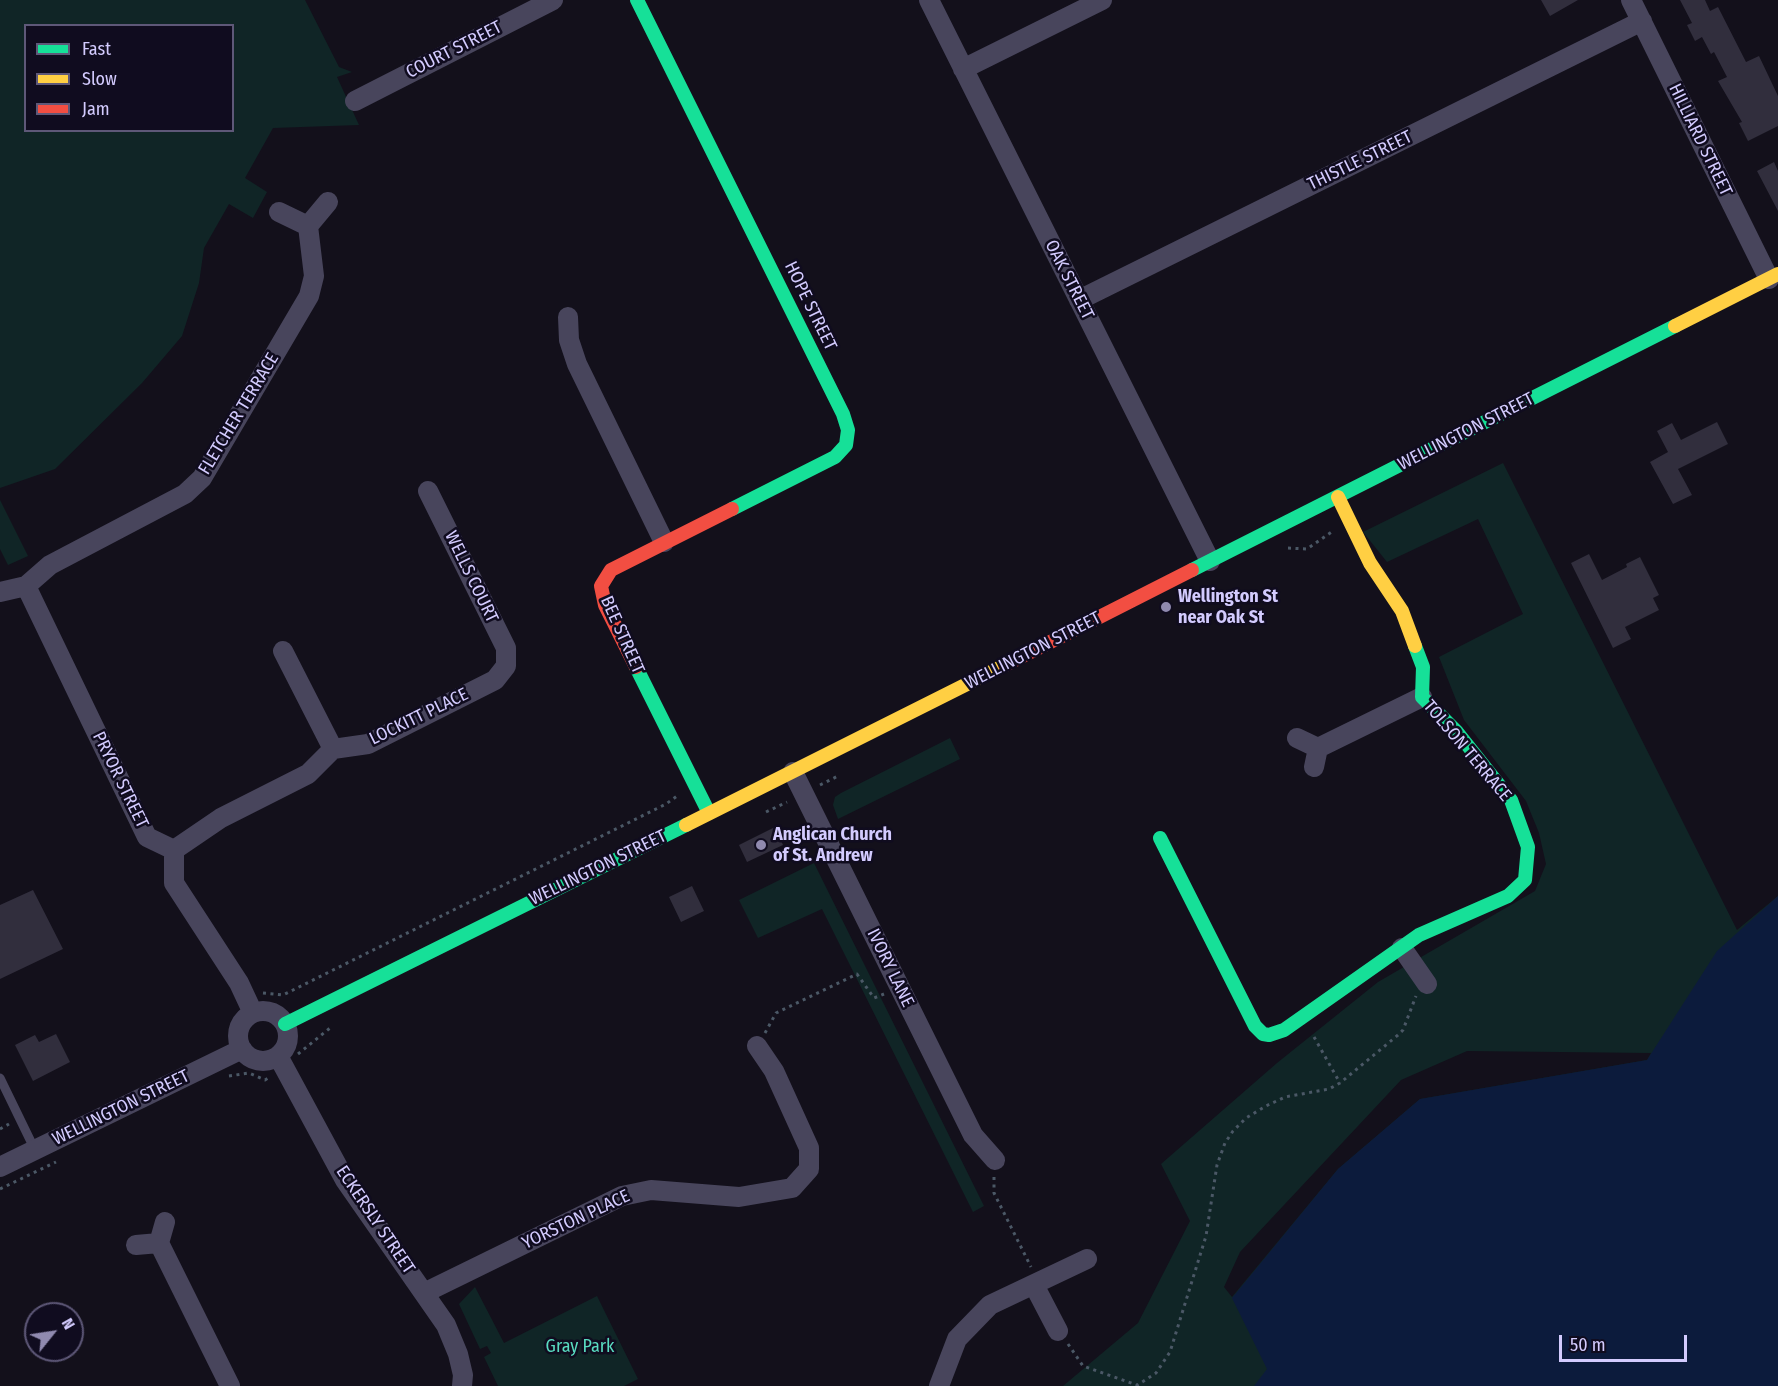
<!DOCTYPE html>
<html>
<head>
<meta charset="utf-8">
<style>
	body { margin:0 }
	#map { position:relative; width:1778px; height:1386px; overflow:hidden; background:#13101b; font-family:"Fira Sans Condensed",sans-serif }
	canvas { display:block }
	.legend { position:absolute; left:24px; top:24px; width:210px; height:108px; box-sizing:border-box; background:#100c1f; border:2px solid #5e5878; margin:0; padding:8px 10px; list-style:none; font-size:18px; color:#d3cbfe }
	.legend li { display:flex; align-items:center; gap:12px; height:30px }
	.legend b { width:30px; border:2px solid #5e5878 }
	.north { position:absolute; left:24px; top:1302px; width:60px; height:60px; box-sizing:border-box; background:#100c1f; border:2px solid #5e5878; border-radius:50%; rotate:60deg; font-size:16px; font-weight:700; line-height:24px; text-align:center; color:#d3cbfe }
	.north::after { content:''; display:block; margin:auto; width:21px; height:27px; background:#908aaf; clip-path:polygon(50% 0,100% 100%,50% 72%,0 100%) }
	.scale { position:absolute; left:1559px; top:1335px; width:128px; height:27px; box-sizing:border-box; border:3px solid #d3cbfe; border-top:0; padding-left:8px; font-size:18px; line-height:21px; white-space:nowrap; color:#d3cbfe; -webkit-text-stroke:4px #100c1f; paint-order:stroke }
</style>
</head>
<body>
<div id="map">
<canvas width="1778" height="1386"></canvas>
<ul class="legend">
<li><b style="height:8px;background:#16e098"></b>Fast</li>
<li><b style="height:8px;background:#ffcf43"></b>Slow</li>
<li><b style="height:8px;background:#f24e42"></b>Jam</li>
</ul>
<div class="north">N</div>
<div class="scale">50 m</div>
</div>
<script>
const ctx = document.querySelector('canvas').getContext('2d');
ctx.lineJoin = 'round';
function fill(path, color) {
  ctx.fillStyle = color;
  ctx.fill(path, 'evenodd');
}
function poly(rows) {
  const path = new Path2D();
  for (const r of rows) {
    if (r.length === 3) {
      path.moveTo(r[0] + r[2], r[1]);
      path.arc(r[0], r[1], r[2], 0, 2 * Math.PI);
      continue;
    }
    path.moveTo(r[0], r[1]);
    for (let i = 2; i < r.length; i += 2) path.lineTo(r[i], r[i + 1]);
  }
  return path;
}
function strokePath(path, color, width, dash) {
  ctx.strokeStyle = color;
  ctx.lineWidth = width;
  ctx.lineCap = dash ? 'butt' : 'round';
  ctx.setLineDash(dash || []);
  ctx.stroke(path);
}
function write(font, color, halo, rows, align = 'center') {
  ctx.font = font + ' "Fira Sans Condensed",sans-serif';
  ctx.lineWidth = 5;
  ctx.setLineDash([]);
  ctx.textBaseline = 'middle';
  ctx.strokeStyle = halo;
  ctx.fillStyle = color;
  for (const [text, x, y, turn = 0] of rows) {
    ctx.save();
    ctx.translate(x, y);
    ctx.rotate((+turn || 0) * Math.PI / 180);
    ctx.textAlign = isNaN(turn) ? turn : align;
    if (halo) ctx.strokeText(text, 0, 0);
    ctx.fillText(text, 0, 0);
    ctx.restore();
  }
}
fill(poly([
	[0,0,305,0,339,67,352,72,337,77,359,125,273,128,245,178,267,192,253,218,229,204,204,248,199,283,182,336,142,383,55,469,0,488],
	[26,26,232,26,232,130,26,130],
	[1503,463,1737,930,1778,896,1778,1386,1063,1386,1138,1323,1190,1221,1161,1164,1277,1063,1378,982,1535,891,1546,864,1539,833,1526,801,1464,720,1439,657,1523,614,1478,519,1387,562,1363,532],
	[1467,1051,1651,1053,1647,1060,1420,1099,1338,1169,1232,1297,1224,1287,1240,1252,1401,1080],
	[0,500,28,556,8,565,0,549],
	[950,738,960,759,838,819,833,805,835,797,841,793],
	[814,863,984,1206,973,1212,822,909,758,938,739,900],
	[475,1287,504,1343,597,1296,638,1379,624,1386,498,1386,484,1357,491,1353,487,1346,480,1349,459,1304]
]), '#102526');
fill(poly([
	[1778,896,1778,1386,1254,1386,1267,1369,1232,1298,1338,1169,1420,1099,1647,1060,1717,951]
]), '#0c1b3c');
fill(poly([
	[1541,0,1578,0,1550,16],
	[1680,0,1705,0,1710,11,1718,7,1746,62,1759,56,1778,96,1778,126,1748,141,1739,123,1742,122,1718,81,1727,77,1714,52,1711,54,1702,37,1695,41,1687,25,1692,23],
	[1774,162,1778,171,1778,211,1757,171],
	[1717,422,1728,444,1678,469,1692,495,1673,504,1650,462,1668,452,1657,431,1672,423,1681,440],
	[1589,554,1602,580,1627,567,1626,564,1640,557,1659,595,1653,598,1659,610,1625,627,1631,639,1613,648,1571,563],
	[775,827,783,845,747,862,739,845],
	[692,886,704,911,681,922,669,897],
	[33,890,63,949,0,979,0,905],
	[56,1034,70,1062,33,1081,15,1045,35,1035,39,1042]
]), '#312e3d');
strokePath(poly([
	[1288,548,1307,549,1333,531],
	[820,785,838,776],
	[766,812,787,802],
	[263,993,283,995,666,804,677,796],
	[765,1033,776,1013,857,974,874,998,884,994],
	[1314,1037,1340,1083],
	[298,1054,330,1028],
	[229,1076,249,1073,265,1080,270,1077],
	[0,1129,9,1124],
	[994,1177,994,1193,1031,1267],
	[0,1189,56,1162],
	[1068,1344,1083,1366,1137,1385],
	[1136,1386,1156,1373,1170,1352,1206,1236,1217,1165,1225,1143,1233,1131,1246,1118,1266,1106,1285,1097,1329,1089,1340,1083,1398,1035,1403,1030,1416,996]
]), '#4b5866', 3, [3, 4.5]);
strokePath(poly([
	[0,1078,35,1150]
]), '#48455c', 9);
strokePath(poly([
	[929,0,1210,561],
	[1631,0,1769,279],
	[963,69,1102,0],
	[355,101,553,0],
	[279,212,308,226,328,202],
	[1079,300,1642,21],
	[568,317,569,340,577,364,664,542],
	[26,586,147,837,174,850,174,883,239,983,253,1013],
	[0,592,26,586,50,565,185,494,202,478,309,296,314,276,308,226],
	[283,651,333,749],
	[1297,738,1318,748,1314,767],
	[1318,748,1422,697],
	[793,772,973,1135,995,1160],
	[174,850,221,818,308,774,333,749,368,744,495,680,506,666,506,648,428,491],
	[1402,948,1427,984],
	[263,1036,25],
	[278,1056,345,1180,446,1325,458,1354,463,1375,462,1386],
	[0,1167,242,1049],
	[159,1243,230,1386],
	[136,1245,159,1243,165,1222],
	[1034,1285,1058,1331],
	[424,1293,622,1196,651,1190,739,1197,792,1188,809,1169,809,1148,774,1071,757,1046],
	[939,1386,957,1339,990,1305,1087,1259]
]), '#48455c', 20);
strokePath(poly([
	[637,0,843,414,848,430,846,445,835,457,732,509],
	[1192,570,1675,326],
	[636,667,709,813],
	[1160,838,1255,1026,1263,1034,1269,1035,1284,1030,1419,935,1508,896,1525,880,1528,847,1511,800,1457,732,1422,697,1423,667,1415,646],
	[285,1024,686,825]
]), '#16e098', 14);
strokePath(poly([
	[1675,326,1778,274],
	[1338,497,1370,563,1402,611,1415,646],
	[686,825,1005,665]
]), '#ffcf43', 14);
strokePath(poly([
	[1005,665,1192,570],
	[636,667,605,605,601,586,611,570,732,509]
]), '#f24e42', 14);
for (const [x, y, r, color] of [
	[1166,607,6,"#908aaf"],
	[761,845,6,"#908aaf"]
]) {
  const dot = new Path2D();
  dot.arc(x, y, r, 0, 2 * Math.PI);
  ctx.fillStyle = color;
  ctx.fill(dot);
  strokePath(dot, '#100c1f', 2);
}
write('18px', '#d3cbfe', '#100c1f', [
	["COURT STREET",454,50,-27],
	["HILLIARD STREET",1700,140,64],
	["THISTLE STREET",1360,161,-26],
	["OAK STREET",1069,280,63],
	["HOPE STREET",810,306,64],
	["FLETCHER TERRACE",239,414,-59],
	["WELLINGTON STREET",1466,432,-27],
	["WELLS COURT",471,577,64],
	["BEE STREET",622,635,66],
	["WELLINGTON STREET",1033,651,-27],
	["LOCKITT PLACE",419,717,-26],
	["TOLSON TERRACE",1467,751,50],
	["PRYOR STREET",120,780,64],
	["WELLINGTON STREET",598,868,-26],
	["IVORY LANE",890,968,64],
	["WELLINGTON STREET",121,1108,-26],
	["ECKERSLY STREET",375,1220,56],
	["YORSTON PLACE",576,1220,-25]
]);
write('bold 18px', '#d3cbfe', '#100c1f', [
	["Wellington St",1178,597],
	["near Oak St",1178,618],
	["Anglican Church",773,835],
	["of St. Andrew",773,856]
], 'left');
write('18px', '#59dcc1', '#100c1f', [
	["Gray Park",580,1347]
]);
</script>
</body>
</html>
